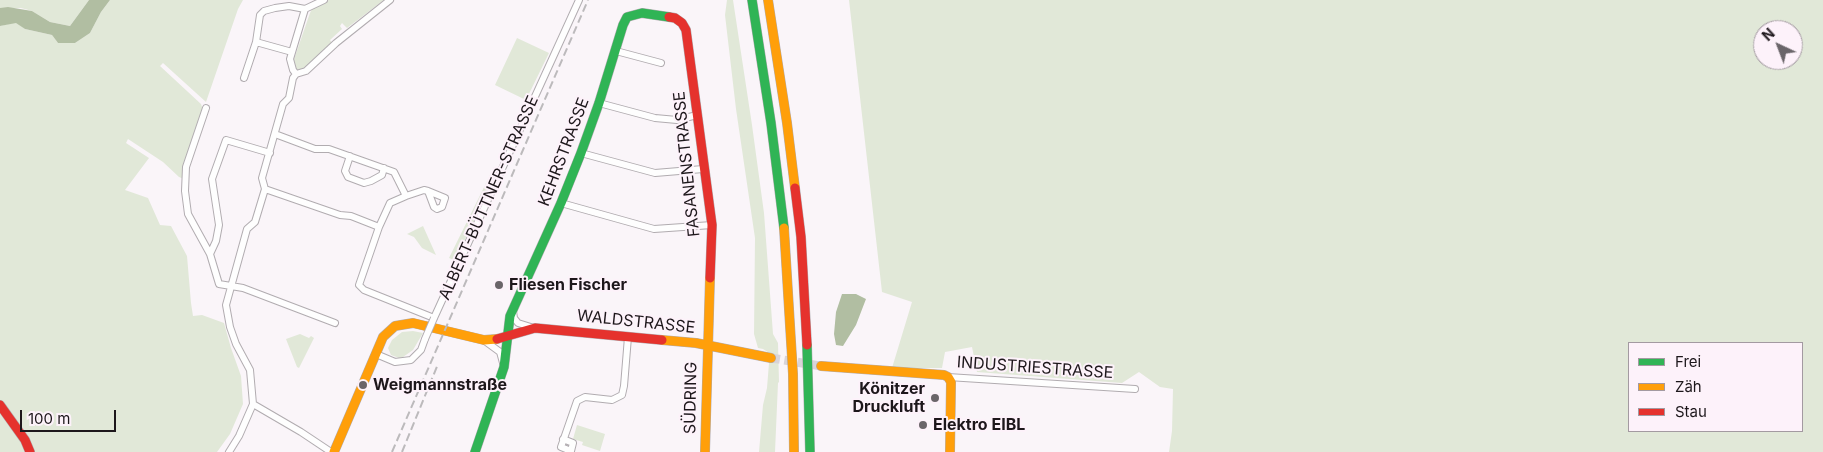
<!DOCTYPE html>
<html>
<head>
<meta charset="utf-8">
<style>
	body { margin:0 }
	#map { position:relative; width:1823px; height:452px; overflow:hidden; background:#faf5f9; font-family:Inter,sans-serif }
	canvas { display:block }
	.legend { position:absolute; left:1628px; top:342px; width:175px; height:90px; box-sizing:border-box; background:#fdf2fa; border:1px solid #a39aa1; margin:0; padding:6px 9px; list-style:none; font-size:15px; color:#1d171b }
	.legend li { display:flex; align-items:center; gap:10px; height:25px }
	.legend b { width:25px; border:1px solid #a39aa1 }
	.north { position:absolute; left:1753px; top:20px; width:50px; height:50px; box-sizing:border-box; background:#fdf2fa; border:1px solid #a39aa1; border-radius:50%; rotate:317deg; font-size:14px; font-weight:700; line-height:20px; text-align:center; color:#1d171b }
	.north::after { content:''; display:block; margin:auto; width:18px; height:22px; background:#6a6569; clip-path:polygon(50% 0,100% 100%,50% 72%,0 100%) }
	.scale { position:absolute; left:20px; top:410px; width:96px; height:22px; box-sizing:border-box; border:2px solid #1d171b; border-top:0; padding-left:6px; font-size:15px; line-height:18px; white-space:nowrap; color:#1d171b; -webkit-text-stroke:4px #fdf2fa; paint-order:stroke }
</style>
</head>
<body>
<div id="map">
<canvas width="1823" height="452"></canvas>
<ul class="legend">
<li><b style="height:6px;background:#30b455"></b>Frei</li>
<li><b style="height:6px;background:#ff9f0a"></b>Zäh</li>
<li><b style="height:6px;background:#e5322d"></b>Stau</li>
</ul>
<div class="north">N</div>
<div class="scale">100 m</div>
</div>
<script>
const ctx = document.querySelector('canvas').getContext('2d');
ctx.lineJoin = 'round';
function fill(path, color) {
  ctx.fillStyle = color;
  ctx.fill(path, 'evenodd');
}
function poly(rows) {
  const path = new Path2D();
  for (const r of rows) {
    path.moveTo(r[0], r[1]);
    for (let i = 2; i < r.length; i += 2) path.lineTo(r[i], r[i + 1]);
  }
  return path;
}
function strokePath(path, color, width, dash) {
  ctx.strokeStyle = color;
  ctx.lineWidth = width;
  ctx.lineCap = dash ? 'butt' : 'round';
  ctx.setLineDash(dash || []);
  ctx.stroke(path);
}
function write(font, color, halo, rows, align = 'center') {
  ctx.font = font + ' Inter,sans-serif';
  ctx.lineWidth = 4;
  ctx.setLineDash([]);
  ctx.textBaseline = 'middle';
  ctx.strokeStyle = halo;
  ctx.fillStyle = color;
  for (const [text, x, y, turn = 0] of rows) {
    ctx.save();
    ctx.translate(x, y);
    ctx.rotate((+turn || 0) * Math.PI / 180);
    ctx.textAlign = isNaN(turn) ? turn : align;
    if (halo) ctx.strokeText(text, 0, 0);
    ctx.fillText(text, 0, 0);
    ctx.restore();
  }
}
fill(poly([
	[0,0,89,0,70,26,50,22,32,11,21,8,0,8],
	[110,0,243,0,238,9,206,102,163,63,160,66,201,104,203,110,184,179,179,177,163,162,128,139,126,143,149,158,125,190,148,198,160,225,171,226,187,256,191,303,193,316,202,315,224,323,231,348,241,376,243,404,230,434,217,452,0,452,0,26,16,22,25,29,52,35,58,43,75,43,90,33,101,12],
	[329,0,384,0,347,28,342,23,340,26,342,29,330,40,332,43,304,69,296,70,293,62,310,13,312,9],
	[727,0,733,0,752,125,764,213,773,334,778,343,779,382,778,383,775,452,759,452,763,405,767,388,769,363,771,363,771,354,763,349,758,348,754,334,755,238,736,109,725,15],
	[849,0,1823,0,1823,452,1169,452,1172,431,1173,389,1160,387,1139,372,1122,383,977,372,972,347,945,352,942,368,892,368,912,302,882,292],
	[1763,30,1793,30,1793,60,1763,60],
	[1629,343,1802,343,1802,431,1629,431],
	[517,38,549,53,526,100,495,85],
	[494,167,498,168,456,259,454,260,449,258],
	[423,226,436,255,422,248,414,237,407,234],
	[413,331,423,333,413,350,403,357,399,358,391,355,388,348,392,340,402,332],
	[300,334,309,338,311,336,314,338,299,368,297,367,286,339],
	[577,425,605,434,600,451,582,445,583,442,573,439]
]), '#e1e8d8');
fill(poly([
	[89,0,110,0,101,12,90,33,75,43,58,43,52,35,25,29,16,23,0,26,0,8,8,7,32,11,50,22,70,26],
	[842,294,856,294,866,299,856,325,843,346,836,345,834,334,836,312]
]), '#b1bea2');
strokePath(poly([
	[771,358,821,366]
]), '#d9d4d8', 9, [9, 4.5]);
const street = poly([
	[256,42,292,52],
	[616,51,661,63],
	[296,74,306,71,336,43,390,0],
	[296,74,293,70,290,59,305,9,324,0],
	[244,78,256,42,260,15,264,11,275,8,289,6,305,9],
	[599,103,655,118,677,120,697,115],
	[206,108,186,167,185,191,188,214,210,254,219,284,243,288,335,323],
	[275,134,315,149,329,149,394,172,406,196,424,190,428,191,434,207,437,209,442,207,445,198,428,191],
	[581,153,655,173,703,169],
	[350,156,345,171,348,177,364,183,371,181,382,175,384,168],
	[265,189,340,215,351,216,379,227,359,285,364,290,434,318,579,0],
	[561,203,654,229,712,225],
	[379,227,390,203,406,196],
	[210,254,216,241,219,225,212,179,226,140,270,153],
	[513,311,514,318,518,323,534,328],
	[485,341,500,352,503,363],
	[376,354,395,362,411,360,421,350,425,339],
	[948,377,1135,389],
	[253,404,301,432,331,452],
	[563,439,573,443,571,451,561,447,577,401,585,397,612,400,622,395,624,386,628,337],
	[229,452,239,436,253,404,250,370,236,344,230,327,226,305,247,229,255,222,265,189,262,178,283,104,289,98,293,78,296,74]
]);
const fast = poly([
	[752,0,771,123,784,228],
	[807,345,810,452],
	[475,452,504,367,510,316,561,203,581,153,599,103,623,25,627,17,642,13,669,17]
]);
const slow = poly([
	[768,0,787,123,795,188],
	[784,228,793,374,794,452],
	[662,340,696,343,771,358],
	[821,366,944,375,948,377,951,382,950,452],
	[334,452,383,337,395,326,413,323,484,340,497,339],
	[705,452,710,278]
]);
const jam = poly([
	[669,17,675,18,682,23,686,30,712,225,710,278],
	[795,188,801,237,807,345],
	[497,339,535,328,662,340],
	[0,405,25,440,30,452]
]);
strokePath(street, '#b1acb0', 8);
strokePath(fast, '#b1acb0', 10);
strokePath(slow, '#b1acb0', 10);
strokePath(jam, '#b1acb0', 10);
strokePath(street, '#fefefe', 6);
strokePath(fast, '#30b455', 9);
strokePath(slow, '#ff9f0a', 9);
strokePath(jam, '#e5322d', 9);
strokePath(poly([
	[392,452,588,0],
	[402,452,438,364]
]), '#bcbabc', 2, [8, 4]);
const streetBridge = poly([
	[425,339,434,318]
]);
strokePath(streetBridge, '#b1acb0', 8, []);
strokePath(streetBridge, '#fefefe', 6);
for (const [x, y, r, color] of [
	[499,285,5,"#6a6569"],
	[363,385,5,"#6a6569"],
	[935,398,5,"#6a6569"],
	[923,425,5,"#6a6569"]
]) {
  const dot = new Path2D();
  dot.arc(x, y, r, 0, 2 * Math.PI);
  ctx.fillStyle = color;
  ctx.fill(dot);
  strokePath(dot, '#fdf2fa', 2);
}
write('16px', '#1d171b', '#fdf2fa', [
	["KEHRSTRASSE",564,152,-69],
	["FASANENSTRASSE",687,164,-96],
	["ALBERT-BÜTTNER-STRASSE",489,198,-66],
	["WALDSTRASSE",636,322,6],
	["INDUSTRIESTRASSE",1035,368,4],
	["SÜDRING",691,398,-89]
]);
write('bold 16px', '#1d171b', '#fdf2fa', [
	["Fliesen Fischer",509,285],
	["Weigmannstraße",373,385],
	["Könitzer",925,389,"right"],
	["Druckluft",925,407,"right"],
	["Elektro EIBL",933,425]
], 'left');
</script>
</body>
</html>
